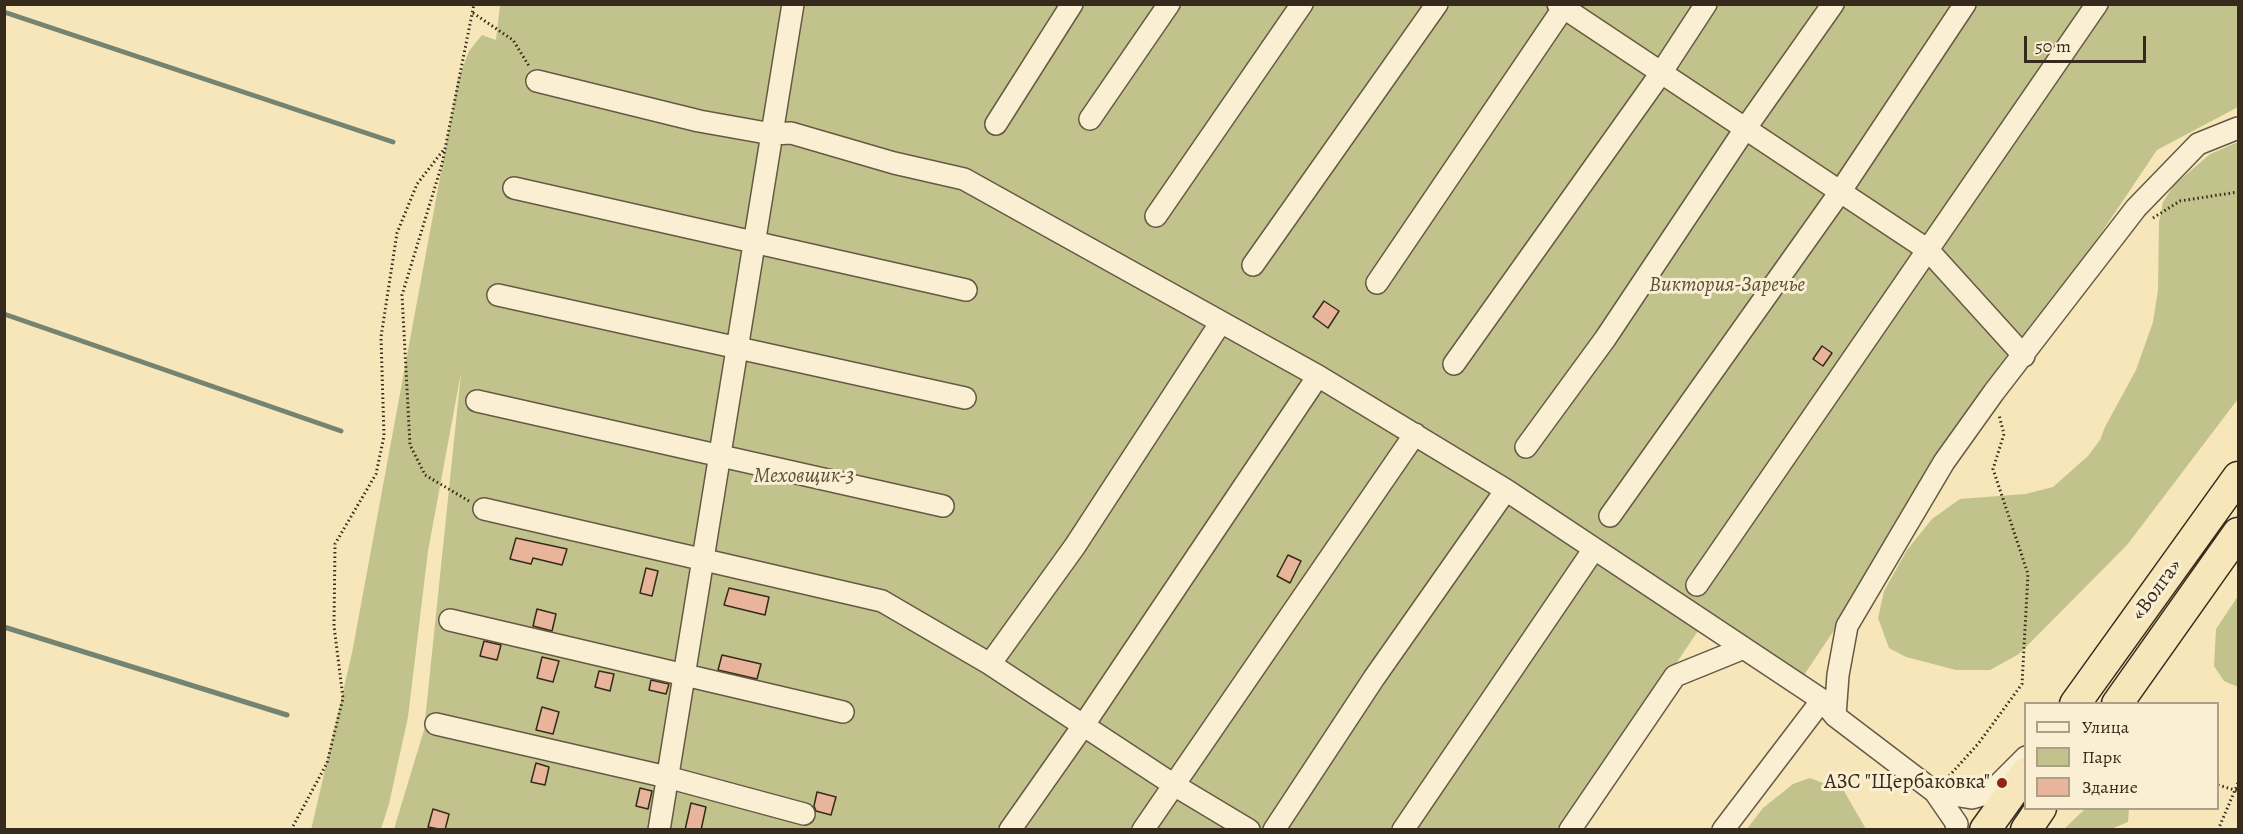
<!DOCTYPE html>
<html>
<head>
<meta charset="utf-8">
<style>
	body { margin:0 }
	#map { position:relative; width:2243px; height:834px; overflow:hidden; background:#f7e6ba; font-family:Alegreya,serif }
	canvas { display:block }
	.frame { position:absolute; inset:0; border:6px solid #362a1c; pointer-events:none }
	.legend { position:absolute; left:2024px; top:702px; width:195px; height:108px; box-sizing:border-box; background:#faefd2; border:2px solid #aca089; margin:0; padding:8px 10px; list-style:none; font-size:18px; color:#362a1c }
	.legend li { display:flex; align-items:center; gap:12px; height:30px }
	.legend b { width:30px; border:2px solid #aca089 }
	.scale { position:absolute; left:2024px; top:36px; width:122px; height:27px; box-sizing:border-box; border:3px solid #362a1c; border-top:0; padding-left:8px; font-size:18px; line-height:21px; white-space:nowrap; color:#362a1c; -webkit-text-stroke:4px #faefd2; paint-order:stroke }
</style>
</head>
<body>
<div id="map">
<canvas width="2243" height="834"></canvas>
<div class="frame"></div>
<ul class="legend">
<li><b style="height:8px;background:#faefd2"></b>Улица</li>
<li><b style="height:16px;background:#c2c38c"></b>Парк</li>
<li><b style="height:16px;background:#e9b59a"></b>Здание</li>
</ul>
<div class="scale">50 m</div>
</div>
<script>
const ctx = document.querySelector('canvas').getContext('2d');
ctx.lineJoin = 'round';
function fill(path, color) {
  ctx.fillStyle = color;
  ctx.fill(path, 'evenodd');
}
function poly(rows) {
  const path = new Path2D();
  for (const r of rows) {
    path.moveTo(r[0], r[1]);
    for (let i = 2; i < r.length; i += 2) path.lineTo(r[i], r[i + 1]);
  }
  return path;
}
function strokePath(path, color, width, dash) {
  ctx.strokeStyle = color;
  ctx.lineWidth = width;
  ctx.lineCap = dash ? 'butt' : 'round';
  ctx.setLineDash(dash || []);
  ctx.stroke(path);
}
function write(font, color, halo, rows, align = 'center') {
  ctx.font = font + ' Alegreya,serif';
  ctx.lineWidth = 6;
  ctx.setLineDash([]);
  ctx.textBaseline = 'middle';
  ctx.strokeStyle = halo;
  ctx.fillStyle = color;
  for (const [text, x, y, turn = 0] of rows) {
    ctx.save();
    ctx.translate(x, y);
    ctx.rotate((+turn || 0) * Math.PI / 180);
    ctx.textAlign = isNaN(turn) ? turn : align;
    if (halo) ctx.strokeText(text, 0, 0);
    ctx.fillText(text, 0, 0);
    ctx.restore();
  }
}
fill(poly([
	[500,5,2238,5,2238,107,2157,150,1804,675,1710,613,1565,829,394,829,424,730,461,373,428,551,408,717,389,804,381,829,311,830,352,653,458,80,469,51,482,35,496,40],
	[2238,142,2238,399,2127,545,2019,654,1990,670,1956,670,1906,657,1889,648,1878,618,1884,591,1907,550,1932,519,1960,499,2025,494,2053,487,2088,456,2100,440,2105,427,2136,370,2153,322,2158,290,2159,222,2163,202,2174,185,2210,154],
	[2238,596,2238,687,2224,681,2214,666,2216,629],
	[1810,778,1844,791,1866,829,1747,829,1763,808,1793,784],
	[2085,809,2129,809,2128,822,2111,829,2064,829]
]), '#c2c38c');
strokePath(poly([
	[4,12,393,142],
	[4,314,341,431],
	[4,627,287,715]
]), '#748472', 5);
const building = poly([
	[1324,301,1339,311,1328,328,1313,317,1324,301],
	[1822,346,1832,353,1823,366,1813,359,1822,346],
	[516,538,567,549,562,565,533,558,531,564,510,559,516,538],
	[1288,555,1301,561,1290,583,1277,576,1288,555],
	[646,568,658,571,652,596,640,593,646,568],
	[729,588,769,597,765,615,724,605,729,588],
	[537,609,556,614,552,631,533,626,537,609],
	[484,641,501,645,497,660,480,656,484,641],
	[722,655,761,664,757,679,718,670,722,655],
	[542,657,559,661,553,682,537,678,542,657],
	[599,671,614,674,610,691,595,687,599,671],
	[651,680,669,684,666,694,649,690,651,680],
	[542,707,559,712,553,734,536,730,542,707],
	[536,763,549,767,545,785,531,782,536,763],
	[640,788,652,791,648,809,636,806,640,788],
	[817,792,836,797,831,815,816,811,814,806,817,792],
	[691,803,706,807,701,830,685,830,691,803],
	[433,809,449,814,445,830,428,827,433,809]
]);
fill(building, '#e9b59a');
strokePath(building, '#362a1c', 1.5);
const minor = poly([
	[1558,4,1928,250,2024,356],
	[537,81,699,121,772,134,791,133,894,163,964,179,1318,376,1506,490,1822,700,1835,716,1935,792,1957,824,1956,830],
	[1090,119,1169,4],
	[996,124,1072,4],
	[514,188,966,290],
	[1156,216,1302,4],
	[1253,265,1437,4],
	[1377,283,1566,4],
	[498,295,965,398],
	[1454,364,1661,73,1706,4],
	[477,401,943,506],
	[1526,447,1605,339,1745,129,1833,4],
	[484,509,882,601,990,664,1174,785,1249,830],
	[1610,516,1840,192,1965,4],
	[1697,585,2097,4],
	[450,620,843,712],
	[990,664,1075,546,1221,322],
	[1835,716,1838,675,1847,626,1944,462,1994,392,2136,208,2198,144,2238,128],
	[436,724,667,777,804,814],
	[1935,792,1972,798,1990,793,2026,757],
	[659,830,793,4],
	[1010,830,1083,726,1318,376],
	[1143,830,1415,434],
	[1274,830,1374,678,1506,490],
	[1403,830,1594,549],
	[1570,830,1675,676,1744,648],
	[1723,830,1822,700]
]);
const highway = poly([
	[2075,704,2238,477],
	[2117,704,2238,533],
	[1985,830,2026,773],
	[2026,830,2041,808]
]);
strokePath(minor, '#665944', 24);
strokePath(highway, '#362a1c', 33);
strokePath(poly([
	[473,13,513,40,529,66],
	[2153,218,2180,201,2238,192],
	[469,501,425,475,410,445,402,295,442,164,474,4],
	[1949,776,1978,744,2022,684,2028,574,1993,469,2004,434,1999,415],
	[2218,785,2238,791],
	[291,830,327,763,343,698,334,626,335,544,376,474,384,436,381,337,397,233,417,184,445,148],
	[2218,830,2238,783]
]), '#362a1c', 3, [1.5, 3]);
strokePath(minor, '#faefd2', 21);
strokePath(highway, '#f7e6ba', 30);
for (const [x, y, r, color] of [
	[2002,783,6,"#8f2418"]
]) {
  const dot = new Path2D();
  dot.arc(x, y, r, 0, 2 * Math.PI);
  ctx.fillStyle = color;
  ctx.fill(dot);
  strokePath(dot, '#faefd2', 2);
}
write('italic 21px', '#595038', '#faefd2', [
	["Виктория-Заречье",1727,286],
	["Меховщик-3",804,477]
]);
write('21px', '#362a1c', '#faefd2', [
	["«Волга»",2157,590,-54]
]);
write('21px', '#362a1c', '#faefd2', [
	["АЗС \"Щербаковка\"",1990,783]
], 'right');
</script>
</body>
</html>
